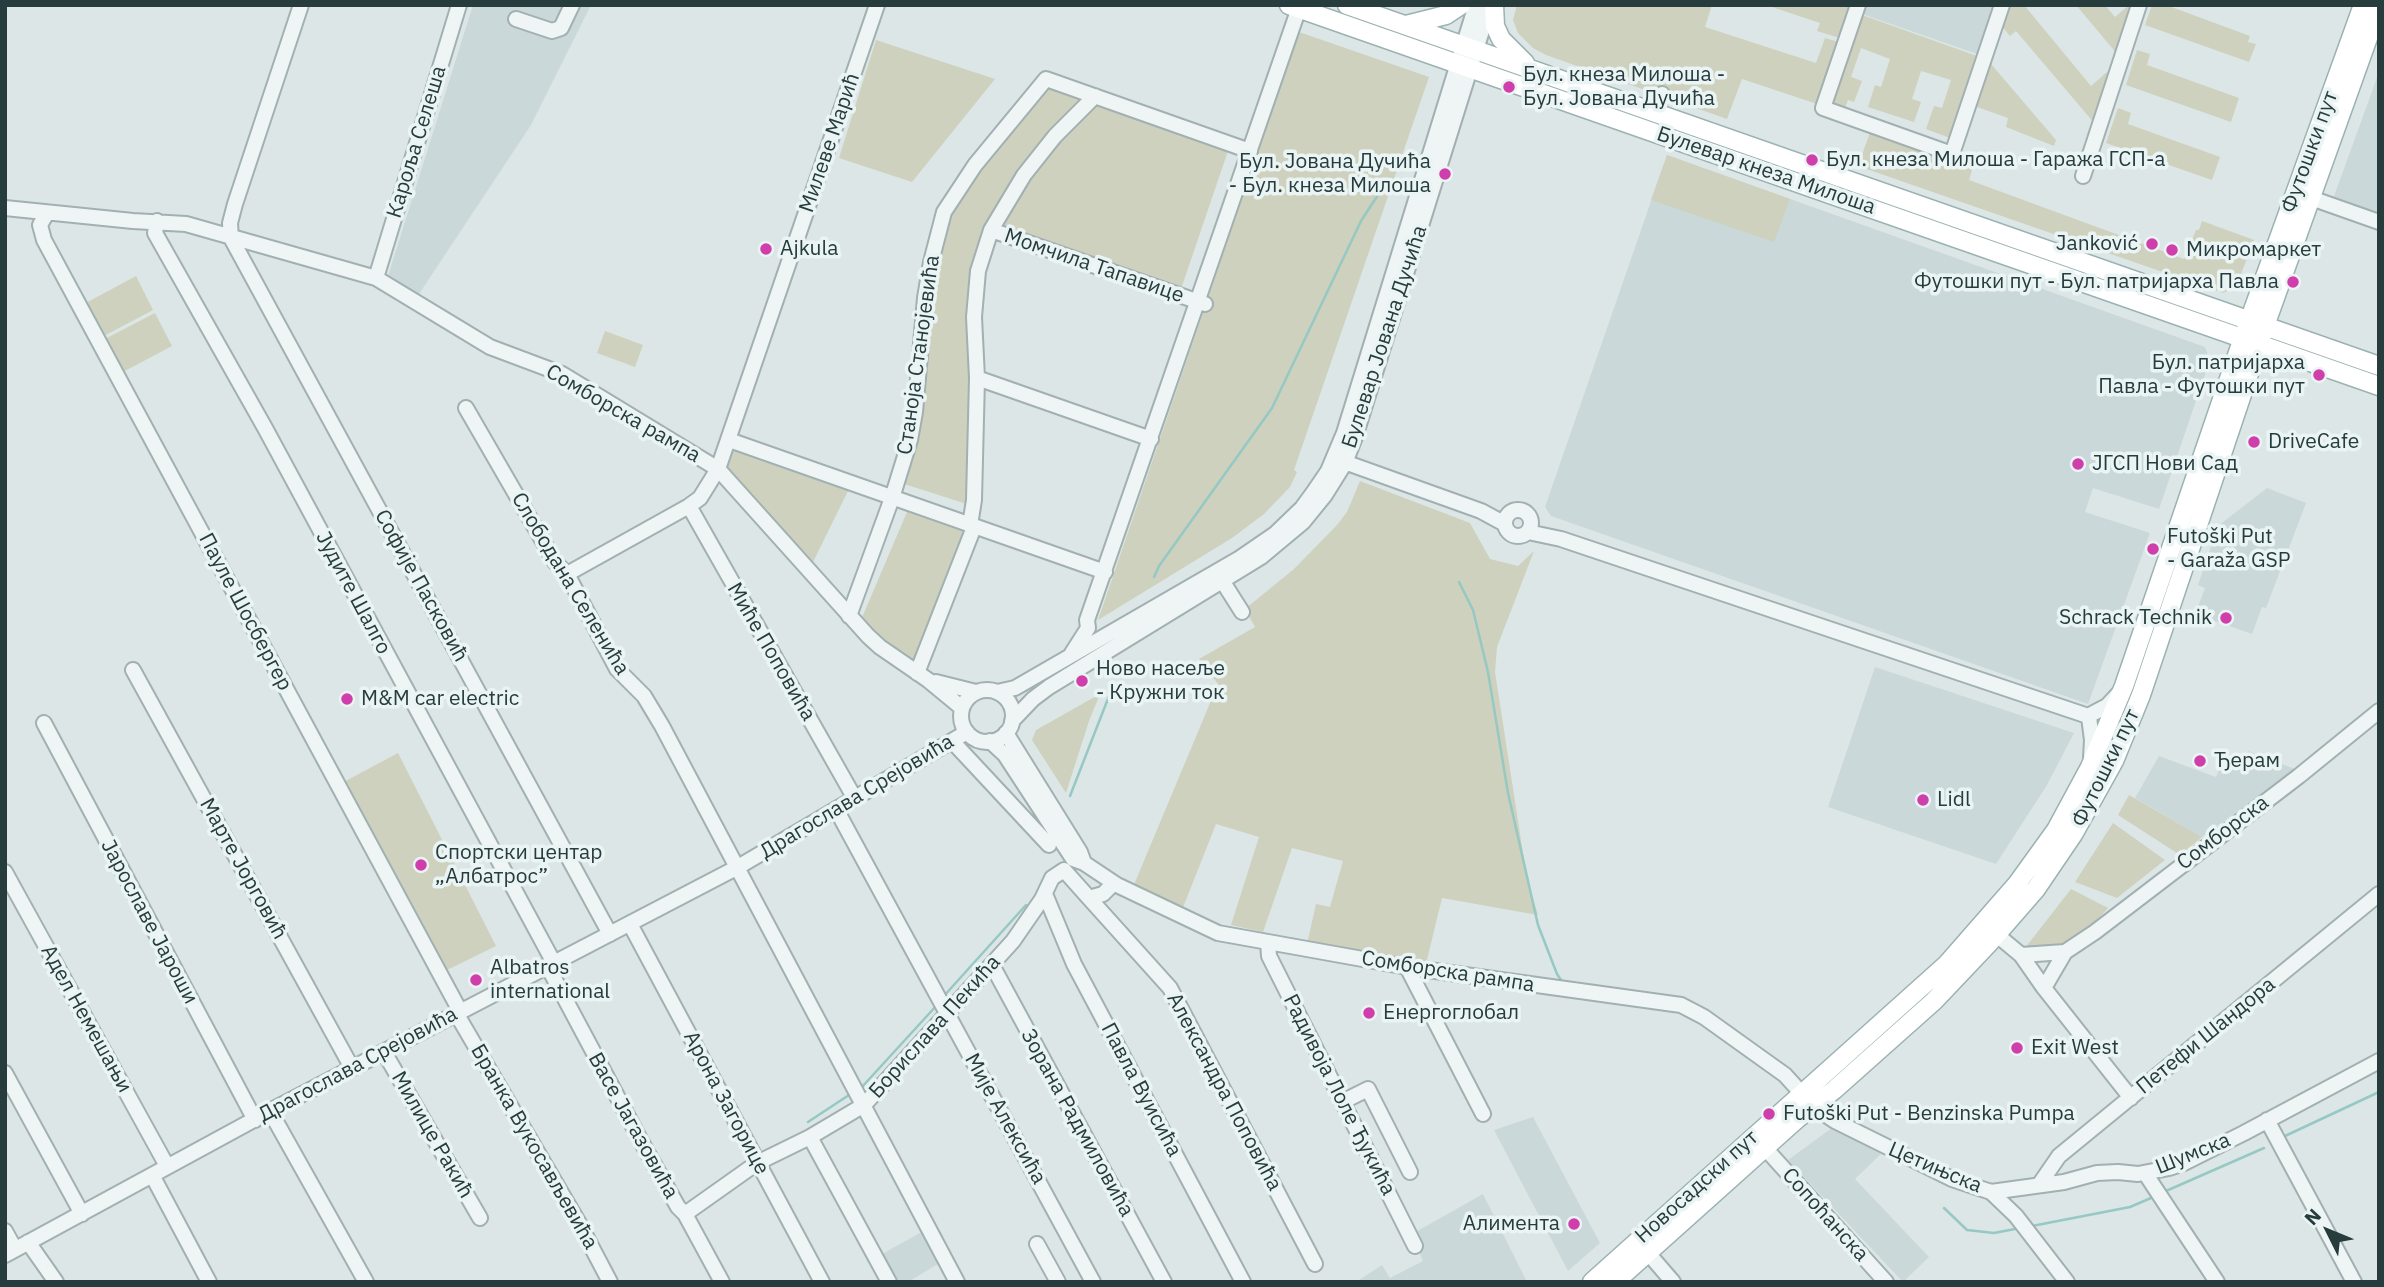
<!DOCTYPE html>
<html>
<head>
<meta charset="utf-8">
<style>
	body { margin:0 }
	#map { position:relative; width:2384px; height:1287px; overflow:hidden; background:#dce6e7; font-family:"IBM Plex Sans",sans-serif }
	canvas { display:block }
	.frame { position:absolute; inset:0; border:7px solid #263c3d; pointer-events:none }
	.north { position:absolute; left:2293px; top:1196px; width:70px; height:70px; -webkit-text-stroke:5px #ebf4f4; paint-order:stroke; rotate:313deg; font-size:19px; font-weight:700; line-height:28px; text-align:center; color:#263c3d }
	.north::after { content:''; display:block; margin:auto; width:24px; height:32px; background:#263c3d; clip-path:polygon(50% 0,100% 100%,50% 72%,0 100%) }
</style>
</head>
<body>
<div id="map">
<canvas width="2384" height="1287"></canvas>
<div class="frame"></div>
<div class="north">N</div>
</div>
<script>
const ctx = document.querySelector('canvas').getContext('2d');
ctx.lineJoin = 'round';
function fill(path, color) {
  ctx.fillStyle = color;
  ctx.fill(path, 'evenodd');
}
function poly(rows) {
  const path = new Path2D();
  for (const r of rows) {
    if (r.length === 3) {
      path.moveTo(r[0] + r[2], r[1]);
      path.arc(r[0], r[1], r[2], 0, 2 * Math.PI);
      continue;
    }
    path.moveTo(r[0], r[1]);
    for (let i = 2; i < r.length; i += 2) path.lineTo(r[i], r[i + 1]);
  }
  return path;
}
function strokePath(path, color, width, dash) {
  ctx.strokeStyle = color;
  ctx.lineWidth = width;
  ctx.lineCap = dash ? 'butt' : 'round';
  ctx.setLineDash(dash || []);
  ctx.stroke(path);
}
function write(font, color, halo, rows, align = 'center') {
  ctx.font = font + ' "IBM Plex Sans",sans-serif';
  ctx.lineWidth = 7;
  ctx.setLineDash([]);
  ctx.textBaseline = 'middle';
  ctx.strokeStyle = halo;
  ctx.fillStyle = color;
  for (const [text, x, y, turn = 0] of rows) {
    ctx.save();
    ctx.translate(x, y);
    ctx.rotate((+turn || 0) * Math.PI / 180);
    ctx.textAlign = isNaN(turn) ? turn : align;
    if (halo) ctx.strokeText(text, 0, 0);
    ctx.fillText(text, 0, 0);
    ctx.restore();
  }
}
fill(poly([
	[473,5,591,5,531,125,419,294,388,276],
	[1865,5,1993,5,1977,54,1862,14],
	[2379,72,2379,216,2333,199],
	[1667,155,2205,347,2210,360,2159,509,2093,488,2085,512,2150,533,2088,704,1551,516,1545,507],
	[2267,488,2306,503,2266,608,2262,607,2252,634,2195,614,2205,588,2198,585,2218,526],
	[1875,667,2074,733,2047,785,1996,864,1828,807],
	[2248,751,2295,769,2202,837,2135,798,2159,756,2216,777,2224,759,2242,765],
	[1533,1117,1600,1243,1568,1271,1494,1130],
	[1832,1128,1881,1154,1855,1179,1929,1257,1903,1282,1788,1160],
	[1483,1194,1527,1282,1356,1282,1382,1265,1390,1278,1423,1261,1412,1234],
	[925,1230,943,1261,908,1282,892,1282,877,1257]
]), '#cad8d9');
fill(poly([
	[1517,5,1712,5,1705,27,1816,63,1825,38,1842,43,1820,105,1742,79,1727,119,1546,55,1533,48,1518,33,1513,20],
	[1766,5,1836,6,1855,5,1843,39,1817,31,1820,23],
	[2007,5,2024,5,2091,86,2107,72,2111,77,2095,124,2016,31,2010,36,2000,24],
	[2076,5,2105,5,2115,17,2129,5,2132,5,2118,55],
	[2152,5,2166,5,2250,36,2248,42,2256,44,2249,62,2145,25],
	[1862,15,1977,56,1950,138,1926,129,1934,106,1942,108,1951,80,1921,71,1912,99,1921,102,1914,122,1868,107,1875,85,1881,87,1890,59,1861,48,1851,77,1862,81,1854,102,1848,100,1843,113,1830,108],
	[1299,32,1429,77,1294,470,1297,472,1290,487,1264,514,1232,538,1098,620],
	[876,40,995,79,912,182,839,158],
	[2137,50,2150,54,2147,65,2239,98,2231,122,2126,85],
	[1991,64,2056,140,2054,146,2006,127,2008,118,1977,107],
	[1048,84,1088,98,988,226,970,361,970,505,901,483,929,296,946,217,978,170],
	[1096,101,1229,148,1180,292,996,228,1027,177],
	[2118,108,2131,113,2128,124,2220,157,2212,180,2106,143],
	[1872,127,1974,163,1969,180,2184,259,2196,230,2199,230,2202,221,2254,240,2236,287,2223,293,1858,166],
	[1667,155,1790,199,1774,242,1651,200],
	[136,276,153,310,102,337,84,304],
	[155,313,172,346,121,373,103,340],
	[605,331,643,345,635,367,597,353],
	[734,451,848,491,813,562,726,468,725,464,729,455],
	[1360,481,1470,523,1490,559,1518,566,1534,551,1497,647,1495,672,1527,879,1538,915,1442,898,1426,964,1307,944,1316,904,1330,907,1343,861,1292,848,1263,932,1231,925,1259,837,1216,824,1182,910,1133,887,1218,684,1199,659,1255,627,1245,609,1294,569,1337,525,1347,512],
	[907,512,967,533,916,665,861,620],
	[1100,694,1089,721,1066,793,1032,740,1036,730],
	[398,753,496,946,447,970,342,783],
	[2129,795,2202,837,2180,855,2118,815],
	[2113,823,2165,860,2117,898,2075,882],
	[2071,889,2108,908,2091,927,2059,948,2025,948]
]), '#ced1bd');
strokePath(poly([
	[1154,577,1159,566,1272,408,1361,221,1389,178],
	[1459,582,1473,610,1488,672,1508,793,1538,925,1557,974,1563,983],
	[1070,796,1111,691],
	[1643,993,1660,995],
	[943,997,1026,905],
	[861,1088,937,1005],
	[808,1122,852,1093],
	[2285,1136,2379,1092],
	[2166,1191,2264,1148],
	[1944,1208,1967,1230,1994,1233,2015,1229],
	[2032,1226,2130,1207,2151,1198]
]), '#96c8c4', 2.5);
const minor = poly([
	[301,5,235,204,230,223,231,238,610,934],
	[1858,5,1823,108,1952,154,2002,5],
	[516,19,552,31,561,28,572,5],
	[1656,112,1662,94],
	[2083,176,2139,5],
	[2311,198,2379,222],
	[5,208,133,221,186,224,376,278,490,347,562,374,718,469,868,636,880,647,928,680,962,708],
	[47,213,40,225,44,240,460,1011],
	[157,221,155,233,265,428,554,963],
	[991,230,1205,304],
	[376,278,459,5],
	[977,378,1151,439],
	[466,408,555,562,567,574,617,669,644,696,662,726,957,1282],
	[729,440,1105,572],
	[1336,459,1481,511,1505,524],
	[689,506,854,797],
	[1518,523,13],
	[970,525,974,500,977,378,974,317,978,271,991,230,1024,175,1055,136,1095,96],
	[1528,532,1561,539,2088,716,2107,706,2119,693],
	[567,574,689,506,700,498,718,469,877,5],
	[1223,582,1242,612],
	[849,616,892,498,910,440,915,412,925,298,931,262,944,212,975,165,1046,79,1250,151],
	[1072,653,1088,628,1087,620,1299,8],
	[133,670,352,1068],
	[917,673,974,527],
	[936,682,976,692],
	[987,716,26],
	[997,692,1015,688,1240,558,1275,534,1302,508,1313,493,1328,471,1344,433,1476,5],
	[2089,717,2092,740,2091,757],
	[1012,721,1033,699,1049,687,1261,557,1303,522,1325,495,1345,463,1355,437,1490,5],
	[44,723,255,1120],
	[1006,733,1080,852,1084,863],
	[952,741,1049,845],
	[990,741,1005,755,1073,859,1084,863,1117,885,1218,933,1407,967,1681,1005,1704,1017,1785,1075,1814,1107,1835,1121,1952,1179,1991,1192,2016,1216,2067,1282],
	[836,809,1093,1282],
	[5,872,167,1166],
	[1045,894,1074,964,1243,1282],
	[1089,898,1170,988,1315,1264],
	[630,924,822,1282],
	[1997,935,2021,955,2044,988,2131,1098],
	[1268,943,1269,956,1415,1246],
	[2021,955,2065,952,2095,932,2299,776,2379,711],
	[992,965,1164,1282],
	[548,967,642,1143,678,1207,685,1214,722,1282],
	[1407,967,1483,1114],
	[2044,988,2065,952],
	[456,1013,580,1225,610,1282],
	[384,1052,480,1218],
	[5,1073,82,1214],
	[1342,1102,1368,1089,1410,1172],
	[270,1111,366,1282],
	[2267,1120,2354,1282],
	[810,1137,889,1282],
	[1765,1148,1886,1282],
	[2145,1173,2217,1282],
	[152,1175,209,1282],
	[2039,1185,2059,1156,2379,894],
	[1991,1192,2064,1182,2097,1173,2118,1172,2138,1174,2169,1168,2184,1163,2244,1133,2379,1061],
	[685,1214,757,1163,810,1137,864,1105,1013,941,1042,899,1052,878,1064,870,1089,898,1103,894,1114,883],
	[5,1231,15,1249],
	[28,1242,56,1282],
	[1037,1244,1058,1282],
	[1648,1253,1673,1282],
	[5,1255,270,1111,738,867,967,732]
]);
const major = poly([
	[1289,5,2379,386],
	[1347,5,2379,366],
	[1494,5,1495,26,1501,39,1525,63],
	[1406,25,1446,15,1461,5],
	[1592,1282,1947,964,2017,884,2056,830,2090,767,2124,686,2243,338,2363,5],
	[1615,1282,1797,1119,1834,1090,1934,1001,1989,943,2036,889,2074,833,2114,761,2141,695,2265,326,2379,7]
]);
strokePath(minor, '#a2b0b1', 18);
strokePath(major, '#9bb2b2', 21);
strokePath(minor, '#eff5f5', 14);
strokePath(major, '#fff', 18);
for (const [x, y, r, color] of [
	[1509,87,7,"#cf3eaa"],
	[1812,160,7,"#cf3eaa"],
	[1445,174,7,"#cf3eaa"],
	[2152,244,7,"#cf3eaa"],
	[766,249,7,"#cf3eaa"],
	[2172,250,7,"#cf3eaa"],
	[2293,282,7,"#cf3eaa"],
	[2319,375,7,"#cf3eaa"],
	[2254,442,7,"#cf3eaa"],
	[2078,464,7,"#cf3eaa"],
	[2153,549,7,"#cf3eaa"],
	[2226,618,7,"#cf3eaa"],
	[1082,681,7,"#cf3eaa"],
	[347,699,7,"#cf3eaa"],
	[2200,761,7,"#cf3eaa"],
	[1923,800,7,"#cf3eaa"],
	[421,865,7,"#cf3eaa"],
	[476,980,7,"#cf3eaa"],
	[1369,1013,7,"#cf3eaa"],
	[2017,1048,7,"#cf3eaa"],
	[1769,1114,7,"#cf3eaa"],
	[1574,1224,7,"#cf3eaa"]
]) {
  const dot = new Path2D();
  dot.arc(x, y, r, 0, 2 * Math.PI);
  ctx.fillStyle = color;
  ctx.fill(dot);
  strokePath(dot, '#ebf4f4', 2.5);
}
write('21px', '#263c3d', '#ebf4f4', [
	["Бул. кнеза Милоша -",1523,75],
	["Бул. Јована Дучића",1523,99],
	["Бул. кнеза Милоша - Гаража ГСП-а",1826,160],
	["Бул. Јована Дучића",1431,162,"right"],
	["- Бул. кнеза Милоша",1431,186,"right"],
	["Janković",2138,244,"right"],
	["Ajkula",780,249],
	["Микромаркет",2186,250],
	["Футошки пут - Бул. патријарха Павла",2279,282,"right"],
	["Бул. патријарха",2305,363,"right"],
	["Павла - Футошки пут",2305,387,"right"],
	["DriveCafe",2268,442],
	["ЈГСП Нови Сад",2092,464],
	["Futoški Put",2167,537],
	["- Garaža GSP",2167,561],
	["Schrack Technik",2212,618,"right"],
	["Ново насеље",1096,669],
	["- Кружни ток",1096,693],
	["M&M car electric",361,699],
	["Ђерам",2214,761],
	["Lidl",1937,800],
	["Спортски центар",435,853],
	["„Албатрос”",435,877],
	["Albatros",490,968],
	["international",490,992],
	["Енергоглобал",1383,1013],
	["Exit West",2031,1048],
	["Futoški Put - Benzinska Pumpa",1783,1114],
	["Алимента",1560,1224,"right"]
], 'left');
write('21px', '#263c3d', '#ebf4f4', [
	["Кароља Селеша",417,142,-73],
	["Милеве Марић",830,143,-71],
	["Футошки пут",2310,152,-70],
	["Булевар кнеза Милоша",1766,171,19],
	["Момчила Тапавице",1094,266,19],
	["Булевар Јована Дучића",1385,337,-72],
	["Станоја Станојевића",919,355,-82],
	["Сомборска рампа",623,414,30],
	["Слободана Селенића",570,584,59],
	["Софије Пасковић",421,586,61],
	["Јудите Шалго",353,593,62],
	["Пауле Шосбергер",245,612,62],
	["Миће Поповића",771,652,60],
	["Футошки пут",2106,768,-64],
	["Драгослава Срејовића",857,797,-31],
	["Сомборска",2223,833,-37],
	["Марте Јорговић",243,869,61],
	["Јарославе Јароши",149,922,62],
	["Сомборска рампа",1448,972,9],
	["Адел Немешањи",86,1019,61],
	["Борислава Пекића",935,1027,-48],
	["Петефи Шандора",2206,1036,-39],
	["Драгослава Срејовића",358,1065,-28],
	["Павла Вуисића",1141,1090,62],
	["Александра Поповића",1224,1092,62],
	["Радивоја Лоле Ђукића",1339,1095,63],
	["Арона Загорице",726,1103,62],
	["Мије Алексића",1005,1119,61],
	["Зорана Радмиловића",1077,1123,61],
	["Васе Јагазовића",633,1126,61],
	["Милице Ракић",432,1135,60],
	["Бранка Вукосављевића",534,1147,60],
	["Шумска",2193,1154,-22],
	["Цетињска",1935,1168,23],
	["Новосадски пут",1697,1187,-42],
	["Сопоћанска",1825,1215,48]
]);
</script>
</body>
</html>
